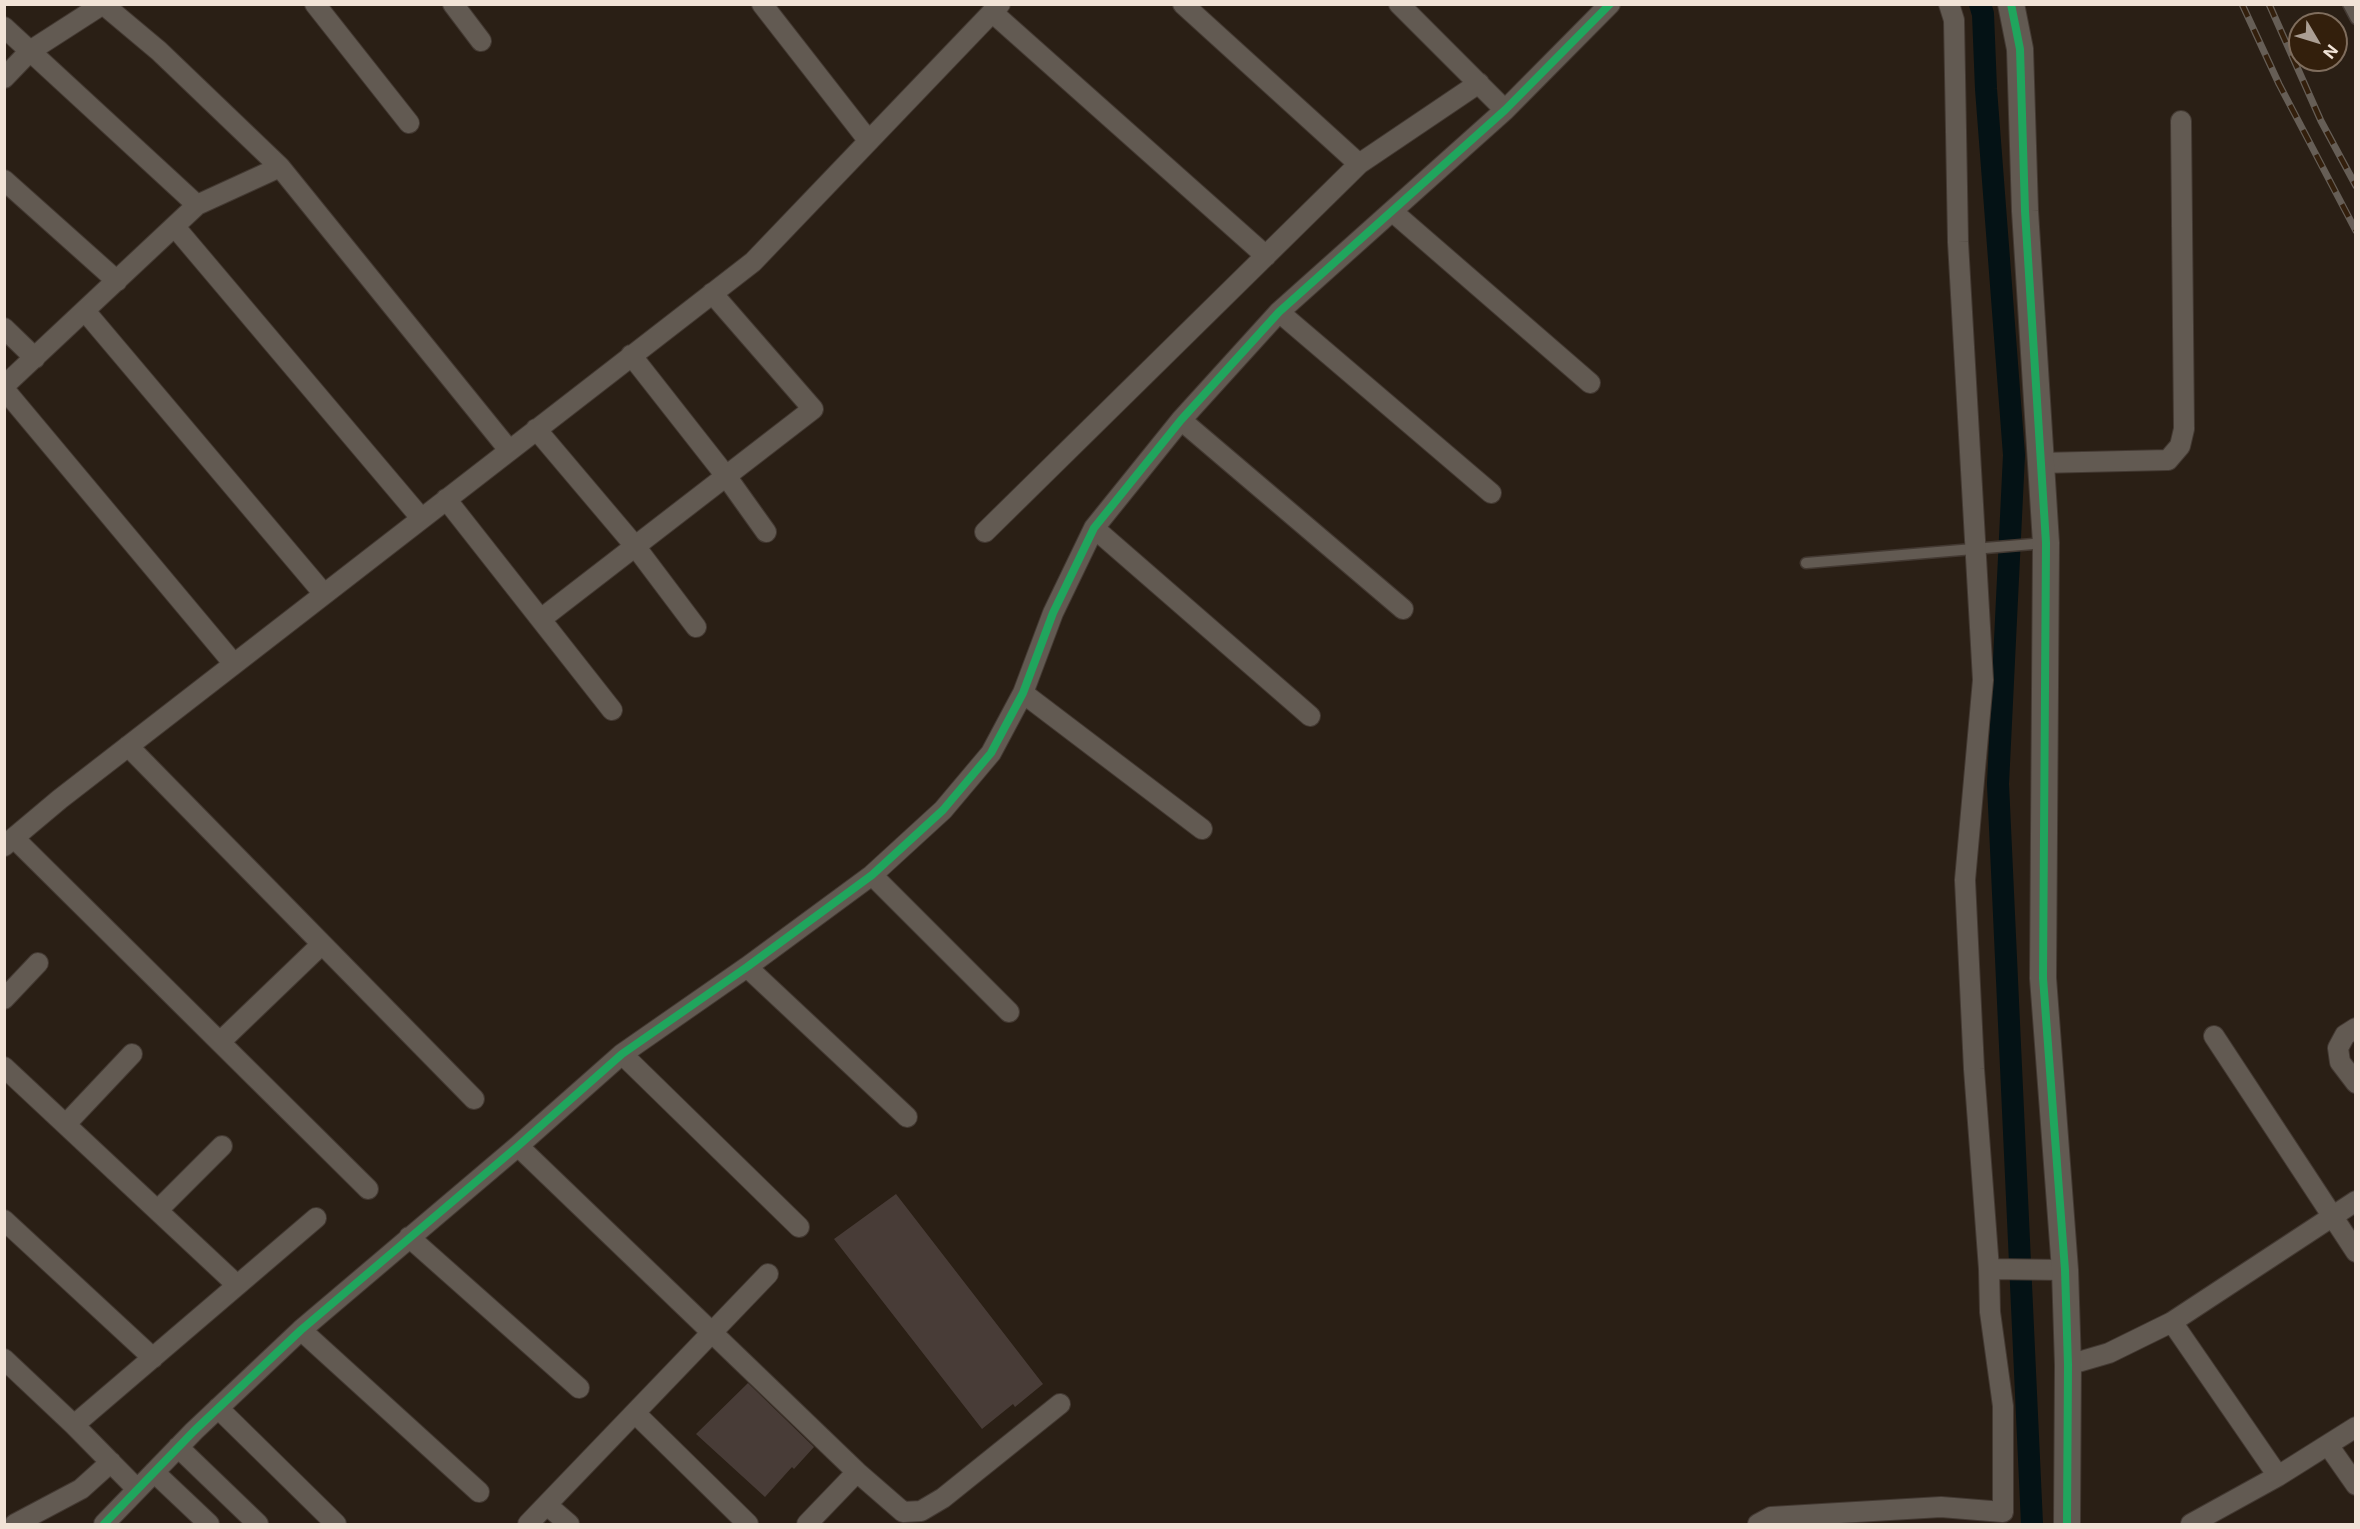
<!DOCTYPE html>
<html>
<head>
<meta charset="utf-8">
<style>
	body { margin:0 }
	#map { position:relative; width:2360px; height:1529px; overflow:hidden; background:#2a1f15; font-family:Inter,sans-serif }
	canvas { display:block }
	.frame { position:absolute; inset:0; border:6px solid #f1e3d7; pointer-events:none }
	.north { position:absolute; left:2288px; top:12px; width:60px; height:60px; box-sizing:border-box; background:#331f0c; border:2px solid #7f6d5d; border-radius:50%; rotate:128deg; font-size:16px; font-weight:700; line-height:24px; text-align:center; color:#f1e3d7 }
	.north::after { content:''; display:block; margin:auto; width:21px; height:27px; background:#ab9e93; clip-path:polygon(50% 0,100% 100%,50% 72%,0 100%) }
</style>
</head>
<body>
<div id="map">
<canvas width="2360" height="1529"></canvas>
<div class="frame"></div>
<div class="north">N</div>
</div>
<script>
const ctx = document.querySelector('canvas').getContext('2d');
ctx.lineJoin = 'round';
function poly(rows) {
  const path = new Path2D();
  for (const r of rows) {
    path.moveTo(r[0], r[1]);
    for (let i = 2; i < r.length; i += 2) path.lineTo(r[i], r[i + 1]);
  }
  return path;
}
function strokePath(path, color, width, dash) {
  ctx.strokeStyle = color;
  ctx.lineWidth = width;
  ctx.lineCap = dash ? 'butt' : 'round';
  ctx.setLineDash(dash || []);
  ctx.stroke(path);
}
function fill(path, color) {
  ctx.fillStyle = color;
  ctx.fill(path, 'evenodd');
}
strokePath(poly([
	[1980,4,1983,14,1986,89,2014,455,1998,784,2032,1524]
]), '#041215', 22);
fill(poly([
	[896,1194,1043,1384,1015,1407,1013,1404,982,1429,834,1239],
	[748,1383,814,1447,794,1469,792,1467,765,1497,696,1434]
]), '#483c37');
const service = poly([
	[2348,4,2356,19],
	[1806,563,2045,543]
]);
const minor = poly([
	[315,4,409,123],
	[453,4,481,41],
	[762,4,868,140],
	[1183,4,1359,164],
	[1399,4,1505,110],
	[1949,4,1954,20,1958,242,1983,680,1965,880,1974,1069,1989,1269],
	[992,12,1266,256],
	[4,27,197,205],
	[4,78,30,51,103,4,159,51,280,167,197,205,4,386],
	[280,167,509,450],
	[4,180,117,281],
	[1393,212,1590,383],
	[175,227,421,518],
	[85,311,324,594],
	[1279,312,1491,493],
	[4,328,35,358],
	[631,355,726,476,766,532],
	[4,389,234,664],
	[1181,420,1403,609],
	[536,429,635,546,696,627],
	[2040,463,2168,460,2180,446,2184,429,2181,121],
	[446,499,612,710],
	[1094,528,1310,716],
	[985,532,1359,164,1479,83],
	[541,619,813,409,712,293],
	[1023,693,1202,829],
	[128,746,474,1099],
	[14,838,368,1189],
	[4,846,60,799,753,262,1000,4],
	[872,875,1009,1012],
	[747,967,907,1117],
	[4,999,38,963],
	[2356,1028,2345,1035,2338,1048,2340,1062,2356,1083],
	[2214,1036,2356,1252],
	[220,1042,322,944],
	[622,1054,799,1227],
	[4,1067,237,1285],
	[66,1124,132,1054],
	[518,1146,857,1472,903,1512,921,1511,943,1498,1060,1404],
	[158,1210,222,1146],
	[4,1220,153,1358],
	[409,1237,579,1388],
	[2172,1322,2278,1476],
	[301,1330,479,1492],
	[4,1359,74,1425,137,1489],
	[2068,1365,2109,1353,2172,1322,2356,1201],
	[218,1408,336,1524],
	[635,1413,748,1524],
	[74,1425,316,1218],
	[2328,1445,2356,1485],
	[178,1447,258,1524],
	[154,1472,209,1524],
	[547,1505,569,1524],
	[15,1524,81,1489,111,1462],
	[104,1524,194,1431,301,1330,518,1146,622,1054,747,967,872,875,943,810,991,753,1023,693,1053,613,1094,528,1181,420,1279,312,1505,110,1610,4],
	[528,1524,768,1274],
	[807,1524,857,1472],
	[1758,1524,1771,1517,1941,1507,2003,1512,2003,1406,1990,1312,1989,1269,2065,1270],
	[2191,1524,2278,1476,2356,1427]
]);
const tertiary = poly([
	[2011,4,2020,49,2025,211,2046,543,2043,978,2065,1270,2068,1365,2067,1524]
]);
strokePath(service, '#433932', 13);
strokePath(minor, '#433932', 22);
strokePath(tertiary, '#433932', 28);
strokePath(service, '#625a52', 10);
strokePath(minor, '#625a52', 20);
strokePath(tertiary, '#625a52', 26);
const rail = poly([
	[2242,4,2279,84,2356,231],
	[2269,4,2321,121,2356,186]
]);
strokePath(rail, '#665e56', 7);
strokePath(rail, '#331f0c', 4.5, [14]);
strokePath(poly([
	[2011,4,2020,49,2025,211,2046,543,2043,978,2065,1270,2068,1365,2067,1524],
	[104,1524,194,1431,301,1330,518,1146,622,1054,747,967,872,875,943,810,991,753,1023,693,1053,613,1094,528,1181,420,1279,312,1505,110,1610,4]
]), '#20a55d', 8);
</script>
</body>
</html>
